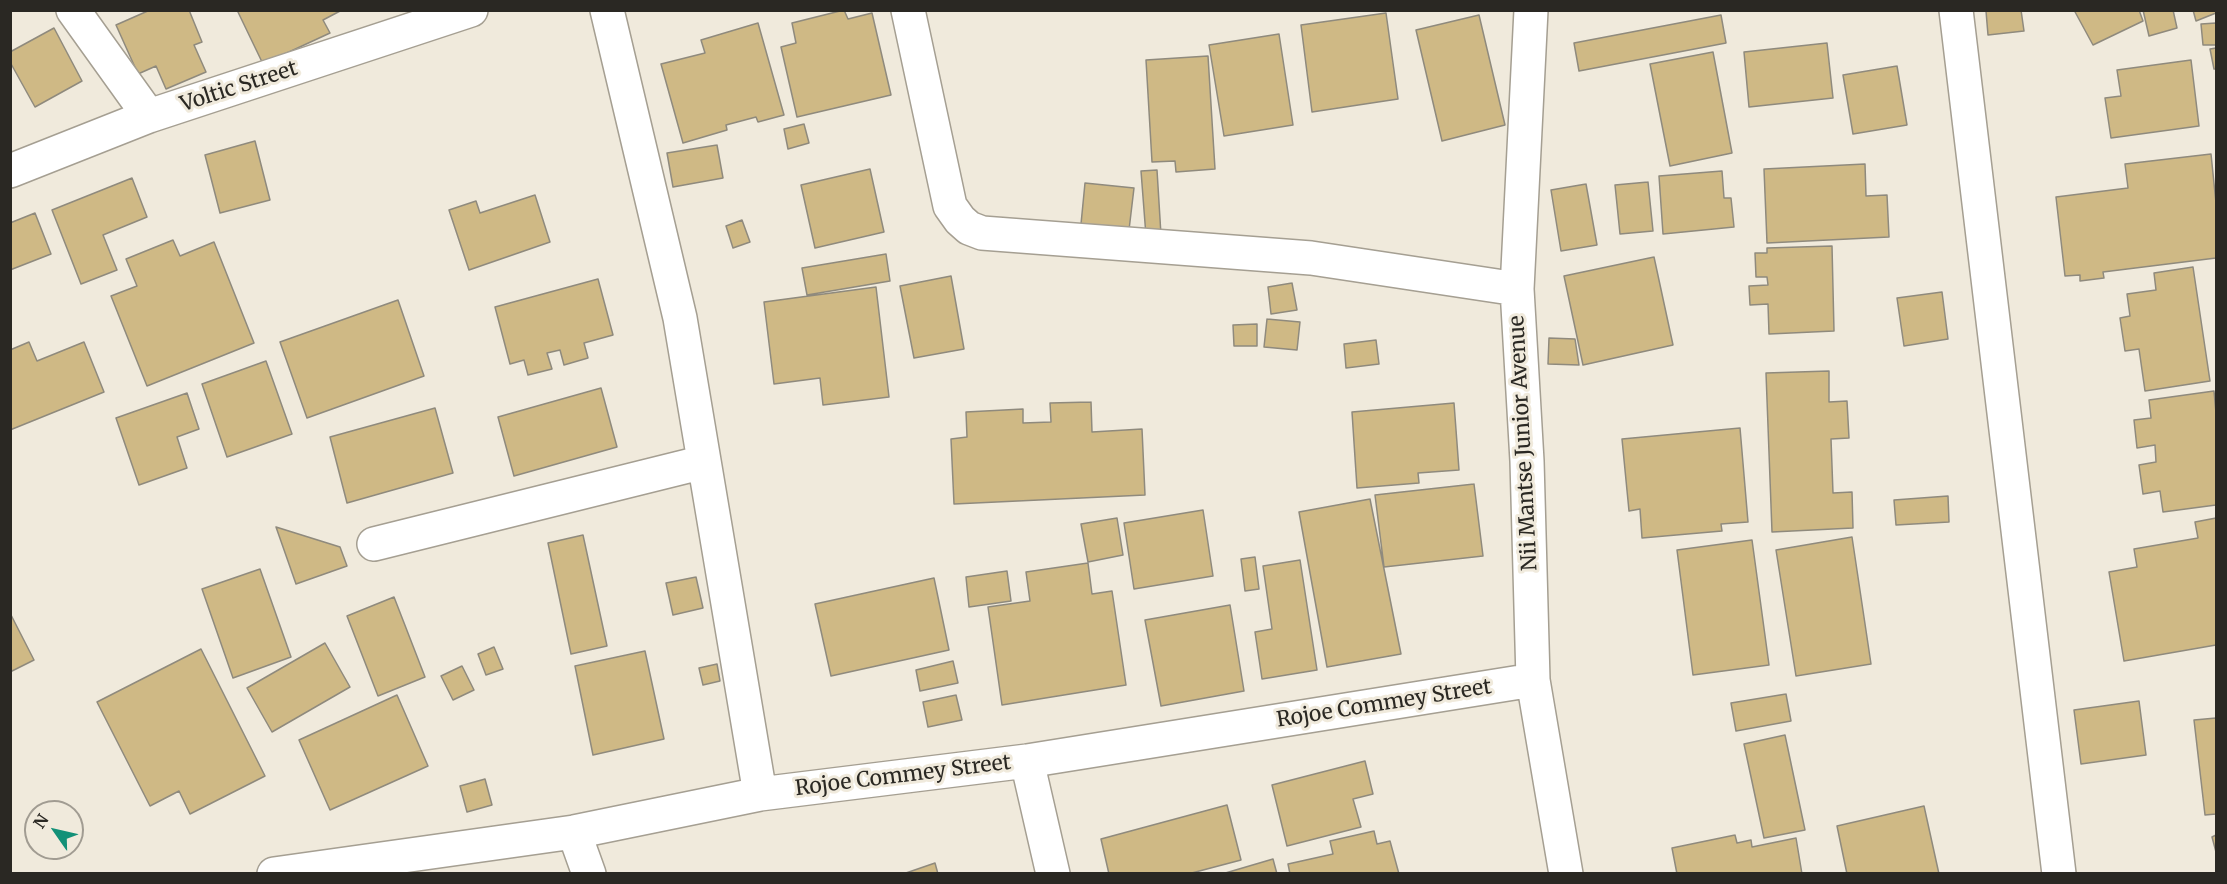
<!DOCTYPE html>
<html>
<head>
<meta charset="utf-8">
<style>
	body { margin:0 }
	#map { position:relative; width:2227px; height:884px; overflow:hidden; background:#f0eadc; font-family:Merriweather,serif }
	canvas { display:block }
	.frame { position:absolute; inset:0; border:12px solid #2a2823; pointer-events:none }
	.north { position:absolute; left:24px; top:800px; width:60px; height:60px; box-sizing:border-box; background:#f0eadc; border:2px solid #a19c92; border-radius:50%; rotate:304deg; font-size:16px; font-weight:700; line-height:24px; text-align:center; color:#2a2823 }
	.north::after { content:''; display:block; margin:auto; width:21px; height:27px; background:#139178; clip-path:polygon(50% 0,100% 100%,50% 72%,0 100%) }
</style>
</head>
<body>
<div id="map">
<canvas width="2227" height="884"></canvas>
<div class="frame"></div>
<div class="north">N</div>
</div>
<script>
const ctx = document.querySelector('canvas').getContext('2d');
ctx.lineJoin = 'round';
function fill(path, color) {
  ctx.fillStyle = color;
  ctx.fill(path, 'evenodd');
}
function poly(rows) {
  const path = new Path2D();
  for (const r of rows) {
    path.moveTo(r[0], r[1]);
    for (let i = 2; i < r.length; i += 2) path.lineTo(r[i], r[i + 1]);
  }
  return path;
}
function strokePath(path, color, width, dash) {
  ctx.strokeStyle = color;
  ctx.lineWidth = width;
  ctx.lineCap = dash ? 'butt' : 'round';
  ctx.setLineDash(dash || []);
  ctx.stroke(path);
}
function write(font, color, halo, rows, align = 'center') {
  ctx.font = font + ' Merriweather,serif';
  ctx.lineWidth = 6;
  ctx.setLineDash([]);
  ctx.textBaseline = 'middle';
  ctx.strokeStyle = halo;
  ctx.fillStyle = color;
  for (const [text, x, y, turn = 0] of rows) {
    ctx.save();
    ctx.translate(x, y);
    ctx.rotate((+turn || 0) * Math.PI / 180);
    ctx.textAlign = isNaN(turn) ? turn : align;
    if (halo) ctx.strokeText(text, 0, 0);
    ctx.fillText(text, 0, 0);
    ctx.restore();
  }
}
const building = poly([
	[150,10,189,10,202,42,194,45,206,72,166,89,156,66,138,74,116,25,150,10],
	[237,10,342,10,323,20,330,33,263,64,237,10],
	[844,10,848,19,872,13,891,95,797,117,781,47,796,43,792,23,844,10],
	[2021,10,2024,31,1988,35,1986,11,2021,10],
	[2074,10,2139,10,2143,21,2093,45,2074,10],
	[2143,10,2173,10,2177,28,2149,36,2143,10],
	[2193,10,2216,10,2216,13,2196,21,2193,10],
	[1386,13,1398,99,1312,112,1301,25,1386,13],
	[1479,15,1505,125,1442,141,1416,30,1479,15],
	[1721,15,1726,43,1579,71,1574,43,1721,15],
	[758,23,784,115,758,122,756,117,726,125,727,130,683,143,661,64,705,53,701,40,758,23],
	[2216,23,2216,45,2203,45,2201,24,2216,23],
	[54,28,82,81,35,107,10,62,10,52,54,28],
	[1279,34,1293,125,1224,136,1209,45,1279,34],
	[1827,43,1833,98,1749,107,1744,52,1827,43],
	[2216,48,2216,69,2214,69,2210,49,2216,48],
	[1713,52,1732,153,1670,166,1650,64,1713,52],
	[1208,56,1215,169,1176,172,1175,161,1152,162,1146,60,1208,56],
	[2191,60,2199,126,2111,138,2105,98,2121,96,2117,70,2191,60],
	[1897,66,1907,125,1853,134,1843,75,1897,66],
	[804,124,809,143,788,149,784,129,804,124],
	[255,141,270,200,220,213,205,155,255,141],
	[717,145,723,178,673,187,667,153,717,145],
	[2211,154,2216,203,2216,258,2103,272,2104,278,2080,281,2080,275,2065,276,2056,197,2128,188,2125,164,2211,154],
	[1865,164,1866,196,1887,195,1889,237,1767,243,1764,169,1865,164],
	[870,169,884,232,815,248,801,185,870,169],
	[1157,170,1161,235,1146,236,1141,171,1157,170],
	[1722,171,1724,198,1731,198,1734,227,1663,234,1659,176,1722,171],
	[132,178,147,217,103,235,117,270,81,284,52,210,132,178],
	[1648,182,1653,231,1620,234,1615,185,1648,182],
	[1085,183,1134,188,1129,230,1081,224,1085,183],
	[1586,184,1597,245,1561,251,1551,190,1586,184],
	[535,195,550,242,469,270,449,210,476,201,480,213,535,195],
	[35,213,51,254,10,270,10,223,35,213],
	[742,220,750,242,733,248,726,226,742,220],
	[173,240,180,256,214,242,254,343,147,386,111,296,137,286,126,259,173,240],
	[1832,246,1834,331,1769,334,1768,304,1750,305,1749,286,1768,285,1767,277,1756,277,1755,253,1767,253,1767,248,1832,246],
	[886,254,890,281,807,295,802,268,886,254],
	[1654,257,1673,345,1583,365,1564,276,1654,257],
	[2193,267,2210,381,2145,391,2139,349,2125,351,2120,318,2130,316,2127,294,2156,290,2154,273,2193,267],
	[951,276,964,349,914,358,900,286,951,276],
	[598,279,613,335,584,343,588,358,564,365,560,350,547,353,552,369,528,375,524,360,510,364,495,307,598,279],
	[1292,283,1297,310,1271,314,1268,287,1292,283],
	[876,287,889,397,823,405,820,378,774,384,764,302,876,287],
	[1942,292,1948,339,1904,346,1897,298,1942,292],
	[398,300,424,376,307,418,280,342,398,300],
	[1267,319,1300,322,1297,350,1264,347,1267,319],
	[1257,324,1257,346,1234,346,1233,325,1257,324],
	[1549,338,1575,339,1579,365,1548,364,1549,338],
	[1376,340,1379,364,1346,368,1344,344,1376,340],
	[29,342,37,361,84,342,104,392,10,430,10,350,29,342],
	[266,361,292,434,227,457,202,384,266,361],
	[1829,371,1829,402,1847,401,1849,438,1831,439,1833,493,1852,492,1853,528,1772,532,1766,373,1829,371],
	[601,388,617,447,514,476,498,417,601,388],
	[2214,391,2216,413,2216,505,2163,512,2160,491,2143,494,2139,465,2156,462,2155,445,2137,448,2134,420,2151,418,2149,400,2214,391],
	[187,393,199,429,177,437,187,468,139,485,116,418,187,393],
	[1091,402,1092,432,1142,429,1145,495,954,504,951,439,967,437,966,412,1023,409,1023,423,1051,422,1050,403,1091,402],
	[1454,403,1459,470,1418,473,1419,483,1357,488,1352,412,1454,403],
	[435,408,453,473,347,503,330,437,435,408],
	[1740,428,1748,522,1721,524,1722,531,1642,538,1640,509,1629,511,1622,439,1740,428],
	[1474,484,1483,556,1384,567,1375,495,1474,484],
	[1948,496,1949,522,1896,525,1894,500,1948,496],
	[1370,499,1401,654,1327,667,1299,512,1370,499],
	[1203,510,1213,576,1134,589,1124,523,1203,510],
	[1117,518,1123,555,1088,562,1081,524,1117,518],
	[2216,518,2216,645,2124,661,2109,572,2137,567,2134,549,2198,538,2195,522,2216,518],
	[276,527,340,547,347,566,296,584,276,527],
	[583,535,607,646,571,654,548,543,583,535],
	[1852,537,1871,664,1796,676,1776,550,1852,537],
	[1752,540,1769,665,1693,675,1677,550,1752,540],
	[1255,557,1259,589,1245,591,1241,559,1255,557],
	[1300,560,1317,670,1262,679,1255,632,1272,629,1263,566,1300,560],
	[1088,563,1092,594,1112,591,1126,685,1002,705,988,607,1030,601,1026,572,1088,563],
	[260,569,291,657,233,678,202,589,260,569],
	[1007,571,1011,601,969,607,966,577,1007,571],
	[696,577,703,608,673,615,666,583,696,577],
	[934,578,949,650,831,676,815,604,934,578],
	[394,597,425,677,378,696,347,616,394,597],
	[1230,605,1244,691,1161,706,1145,620,1230,605],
	[10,613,34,660,10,672,10,613],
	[325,643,350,687,272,732,247,688,325,643],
	[494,647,503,669,486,675,478,654,494,647],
	[201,649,265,776,190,814,179,791,150,806,97,702,201,649],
	[645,651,664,739,593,755,575,666,645,651],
	[953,661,958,683,920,691,916,670,953,661],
	[717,664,720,681,703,685,699,668,717,664],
	[462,666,474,690,453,700,441,676,462,666],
	[1786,694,1791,721,1736,731,1731,703,1786,694],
	[397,695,428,766,330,810,299,740,397,695],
	[956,695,962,720,928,727,923,702,956,695],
	[2139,701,2146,755,2081,764,2074,710,2139,701],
	[2216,718,2216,814,2205,815,2194,720,2216,718],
	[1785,735,1805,830,1764,838,1744,744,1785,735],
	[1365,761,1373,794,1353,799,1361,827,1287,846,1272,785,1365,761],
	[485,779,492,805,467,812,460,786,485,779],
	[1227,805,1241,860,1188,874,1109,874,1101,839,1227,805],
	[1924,806,1939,874,1847,874,1837,826,1924,806],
	[1374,831,1377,844,1390,841,1399,874,1290,874,1288,864,1333,854,1330,841,1374,831],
	[1735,835,1737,843,1751,840,1752,847,1796,838,1802,874,1677,874,1672,848,1735,835],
	[2216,835,2216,852,2212,837,2216,835],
	[1273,859,1277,874,1222,874,1273,859],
	[935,863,938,874,903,874,935,863]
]);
fill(building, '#cfb985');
strokePath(building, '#8f8a7d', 1.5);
const minor = poly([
	[73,10,149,116],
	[607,10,680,318,760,794],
	[908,10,950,206,960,220,969,228,982,233,1311,258,1517,289],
	[1531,10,1517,289,1527,461,1533,680,1566,874],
	[1956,10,2059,874],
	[10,171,149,116,471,10],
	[374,544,704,462],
	[1027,761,1053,874],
	[574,832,589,874],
	[274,874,574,832,760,794,1027,761,1533,680]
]);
strokePath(minor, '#a59f92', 36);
strokePath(minor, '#fff', 33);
write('21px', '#2a2823', '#f0eadc', [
	["Voltic Street",239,87,-18],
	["Nii Mantse Junior Avenue",1524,443,-93],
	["Rojoe Commey Street",1384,704,-9],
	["Rojoe Commey Street",903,776,-7]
]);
</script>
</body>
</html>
